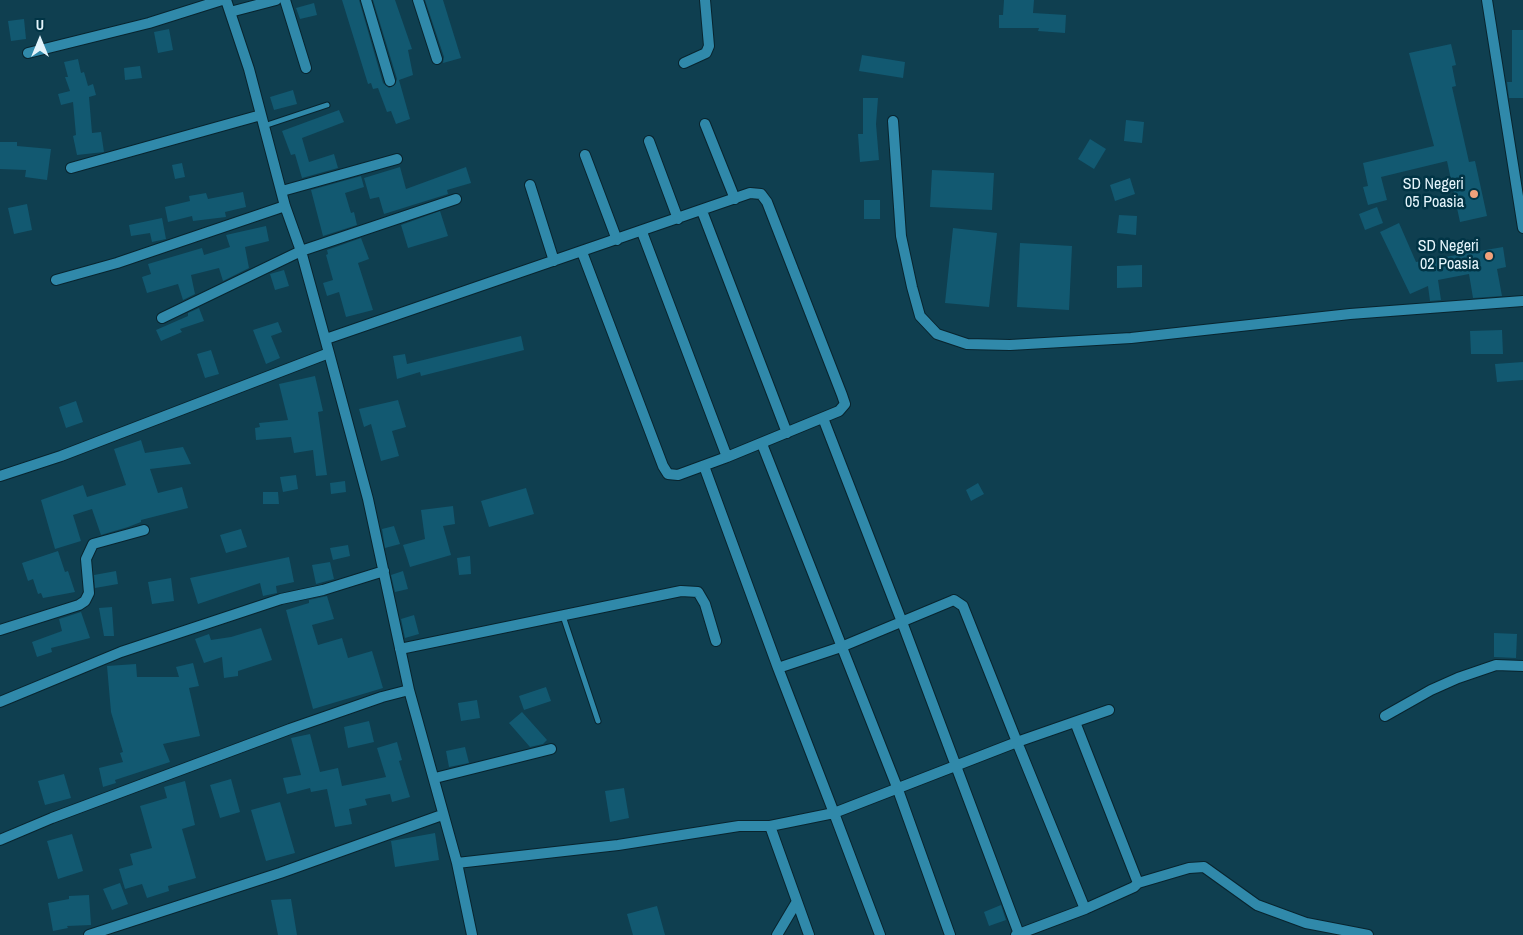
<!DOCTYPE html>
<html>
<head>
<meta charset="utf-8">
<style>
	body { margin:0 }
	#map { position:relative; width:1523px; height:935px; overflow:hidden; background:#0f3f50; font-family:"Archivo Narrow",sans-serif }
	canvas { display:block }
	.north { position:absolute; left:15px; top:15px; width:50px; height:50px; -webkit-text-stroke:4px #013445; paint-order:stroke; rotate:0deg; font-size:14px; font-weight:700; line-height:20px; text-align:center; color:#e4f4fb }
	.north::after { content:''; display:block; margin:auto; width:18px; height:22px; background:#e4f4fb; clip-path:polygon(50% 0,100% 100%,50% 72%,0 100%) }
</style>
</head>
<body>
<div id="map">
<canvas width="1523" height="935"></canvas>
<div class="north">U</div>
</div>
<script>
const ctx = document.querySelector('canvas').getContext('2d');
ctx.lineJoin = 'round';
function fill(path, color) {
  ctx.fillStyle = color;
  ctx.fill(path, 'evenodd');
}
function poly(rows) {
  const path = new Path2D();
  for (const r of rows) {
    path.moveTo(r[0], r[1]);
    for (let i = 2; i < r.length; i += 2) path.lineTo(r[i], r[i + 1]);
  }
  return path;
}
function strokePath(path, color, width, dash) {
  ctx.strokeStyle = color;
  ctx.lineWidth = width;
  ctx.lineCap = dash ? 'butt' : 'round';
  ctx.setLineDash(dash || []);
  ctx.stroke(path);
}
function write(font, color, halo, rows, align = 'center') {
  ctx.font = font + ' "Archivo Narrow",sans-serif';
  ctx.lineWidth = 5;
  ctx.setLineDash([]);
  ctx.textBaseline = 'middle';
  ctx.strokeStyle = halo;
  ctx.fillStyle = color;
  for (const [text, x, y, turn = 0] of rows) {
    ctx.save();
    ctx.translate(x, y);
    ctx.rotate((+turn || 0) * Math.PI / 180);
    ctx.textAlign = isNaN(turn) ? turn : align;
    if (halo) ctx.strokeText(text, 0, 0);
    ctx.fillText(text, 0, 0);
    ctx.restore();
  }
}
fill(poly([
	[342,0,359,0,383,83,389,88,395,85,397,79,373,0,395,0,412,49,408,50,413,75,399,80,410,119,396,124,391,111,387,112,378,88,373,89,371,83,368,84],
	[425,0,443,0,461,58,443,63,444,57],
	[1004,0,1034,0,1033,13,1066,15,1065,33,1038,31,1039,28,999,28,999,15,1003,15],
	[314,3,317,15,300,19,296,8],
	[24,19,26,39,11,41,8,21],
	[169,29,173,50,158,53,154,32],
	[1512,30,1523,30,1523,98,1509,98,1507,82,1512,82],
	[1451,44,1456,65,1452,66,1456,86,1452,87,1469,162,1475,161,1487,216,1460,222,1447,161,1381,177,1387,200,1368,205,1363,187,1368,186,1363,163,1434,146,1409,53],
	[862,55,905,62,903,78,859,71],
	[78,59,81,73,84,72,88,86,93,84,96,95,89,97,92,133,101,132,104,152,77,155,73,136,76,135,73,102,61,105,58,94,70,91,65,77,68,77,64,62],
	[140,66,142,78,125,80,124,68],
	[293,90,297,104,274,110,270,97],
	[863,98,878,98,876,124,879,160,860,162,858,134,863,134],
	[339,110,344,122,302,138,309,162,334,154,338,168,302,178,295,154,291,155,282,131],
	[1126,120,1144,122,1142,143,1124,141],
	[1090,139,1106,149,1094,169,1078,159],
	[0,142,17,142,17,146,51,149,47,180,25,177,26,170,0,169],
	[182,163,185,177,175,179,172,165],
	[400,167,406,189,466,167,471,183,447,190,448,194,384,214,379,197,370,199,364,178],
	[932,170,994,173,992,210,930,207],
	[361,176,364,187,345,193,351,213,354,212,357,225,323,236,311,190],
	[1130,178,1135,194,1115,201,1110,185],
	[243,192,246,207,225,212,226,217,193,221,192,216,168,222,165,207,190,201,189,196,206,193,208,199],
	[864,200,880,200,880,219,864,219],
	[27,204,32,230,14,234,8,208],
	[1377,207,1383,223,1365,230,1359,214],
	[440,211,448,236,408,248,401,225],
	[1119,215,1137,216,1136,235,1117,233],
	[162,218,166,239,152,242,150,233,131,236,129,225],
	[1399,223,1416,262,1503,247,1506,267,1497,269,1502,296,1473,298,1469,274,1438,280,1441,300,1430,301,1428,286,1410,294,1380,232],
	[266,226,269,241,245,247,249,268,223,281,219,268,191,275,195,294,183,300,178,284,147,293,142,277,151,274,148,264,202,248,204,255,230,247,226,235],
	[953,228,997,233,989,307,945,303],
	[361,238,369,259,358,263,373,310,346,317,339,292,327,296,323,283,333,280,326,255,328,254,327,250],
	[1020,243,1072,246,1069,310,1017,307],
	[1142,265,1142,287,1117,288,1117,266],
	[284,270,289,286,275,290,270,274],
	[199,308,204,321,180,329,182,332,161,341,156,330,188,316,188,313],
	[278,322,282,332,271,336,280,358,266,364,253,330],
	[1502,330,1503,354,1471,354,1470,331],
	[521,336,524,350,421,376,420,372,397,379,393,356,405,354,407,364],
	[211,350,219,374,205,378,197,354],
	[1523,362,1523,380,1497,382,1495,364],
	[315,376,323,411,318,412,327,475,316,476,313,450,294,453,291,437,256,440,255,428,260,427,259,423,288,420,279,384],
	[398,400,406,427,392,431,399,456,381,461,371,424,364,427,359,409],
	[76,401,83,422,66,428,59,407],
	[141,440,145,453,183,447,191,464,150,469,158,493,182,487,188,508,141,520,141,522,128,527,101,535,92,509,73,515,81,541,55,549,41,500,83,485,87,497,126,485,114,449],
	[296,475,298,489,283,492,280,477],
	[345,481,346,492,331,494,330,483],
	[978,483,984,494,971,501,966,490],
	[526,488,534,514,489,527,481,501],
	[263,492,278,492,279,504,263,504],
	[453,506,455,524,443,526,451,555,410,567,403,545,425,539,421,510],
	[394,526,400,544,385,548,382,529],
	[241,529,247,547,226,553,220,535],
	[348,545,350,556,333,560,330,548],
	[58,551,65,572,68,571,75,592,43,598,41,593,38,594,33,579,28,581,22,563],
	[470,556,471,574,459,575,457,558],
	[289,557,294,582,276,586,277,593,263,596,260,583,198,604,190,578],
	[330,562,334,579,316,584,312,565],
	[116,571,118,584,95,588,94,575],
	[403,571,408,589,395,592,391,575],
	[171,578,174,601,152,604,148,582],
	[327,596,334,619,312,625,318,645,342,638,348,658,372,651,383,688,313,709,286,610,309,603,309,600],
	[112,607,114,636,104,636,99,608],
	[81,612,90,638,51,648,52,652,37,657,32,642,62,631,59,619],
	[414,615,419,634,405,638,401,619],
	[261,628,272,660,238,671,238,676,224,678,222,657,204,663,195,639,209,634,211,640,231,637],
	[1494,633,1517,634,1516,658,1494,657],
	[193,663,199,686,189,688,200,736,163,744,170,762,115,780,116,783,103,787,99,768,123,762,120,753,123,752,111,712,107,666,136,664,137,677,179,677,176,667],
	[546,687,551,701,524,710,519,696],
	[477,700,480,718,461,721,458,703],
	[522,712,547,740,543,744,530,747,509,723],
	[369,721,374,742,348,748,344,727],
	[310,734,320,772,338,768,342,786,386,777,377,748,397,742,402,760,399,761,410,797,392,802,390,794,365,799,367,805,349,809,352,824,335,827,327,789,311,792,310,788,287,794,283,778,301,775,291,738],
	[465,747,469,763,449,767,446,751],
	[64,774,71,798,45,805,38,781],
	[231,779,240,812,220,818,210,785],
	[185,781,195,825,182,829,196,878,168,886,169,891,147,898,142,884,125,889,119,869,133,865,130,854,152,848,140,806,167,798,164,787],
	[624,788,629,818,610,822,605,791],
	[280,802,295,853,266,861,251,810],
	[435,833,439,860,395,867,391,841],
	[72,834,83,871,58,879,47,841],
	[120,883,128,904,112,910,103,889],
	[89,895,91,925,67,926,68,928,53,931,48,903,69,899,69,896],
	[291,899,297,935,278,935,271,900],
	[1001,905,1006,920,989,926,984,912],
	[657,906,665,935,633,935,627,914]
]), '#125971');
const service = poly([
	[264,126,327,105],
	[563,616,598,721]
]);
const minor = poly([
	[285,0,306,68],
	[366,0,390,81],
	[418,0,437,59],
	[1487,0,1523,228],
	[230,12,276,0],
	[28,53,149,23,222,0],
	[684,63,706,53,709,46,705,0],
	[893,121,901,236,912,287,920,316,937,334,967,344,1010,345,1131,338,1350,314,1523,301],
	[705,124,735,199],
	[649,141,678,219],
	[585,155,617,240],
	[71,168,261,115],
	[530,185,554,261],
	[282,191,397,159],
	[702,211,787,433],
	[582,252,663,466,668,474,678,475,727,457],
	[56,280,117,263,285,206],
	[162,318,301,251,456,199],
	[326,339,750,193,761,194,767,202,842,395,845,404,839,411,727,457,642,232],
	[823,418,902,622,1019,934],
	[762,444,897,787,950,935],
	[704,466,778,668],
	[0,476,61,456,329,353,301,251,285,206,249,69,226,0],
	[954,600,963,606,1017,742,834,813,778,668,841,647,954,600],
	[0,630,79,605,85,601,89,593,86,559,93,544,144,530],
	[400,649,681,591,698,592,705,604,716,641],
	[409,690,457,863,472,935],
	[0,702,121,652,281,599,323,590,384,571],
	[1385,716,1431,690,1458,678,1496,665,1523,666],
	[435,778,551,749],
	[0,840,52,818,290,729,382,697,409,690,368,499,329,353],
	[457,863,618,845,739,826,770,826],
	[1138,883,1189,868,1204,867,1257,905,1306,923,1368,935],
	[1085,909,1017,742,1109,710],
	[89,935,280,873,442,815],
	[777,935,796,903],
	[809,935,770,826,834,813,880,935],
	[1016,935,1085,909,1134,887,1138,883,1075,722]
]);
strokePath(service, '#08242e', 7);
strokePath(minor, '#08242e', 12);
strokePath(service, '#3089aa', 5);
strokePath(minor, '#3089aa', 10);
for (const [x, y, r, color] of [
	[1474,194,5,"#f1a27b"],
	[1489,256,5,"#f1a27b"]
]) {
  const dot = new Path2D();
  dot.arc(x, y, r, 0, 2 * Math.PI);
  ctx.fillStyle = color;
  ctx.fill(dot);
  strokePath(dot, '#013445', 2);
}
write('16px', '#e4f4fb', '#013445', [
	["SD Negeri",1464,185],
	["05 Poasia",1464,203],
	["SD Negeri",1479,247],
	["02 Poasia",1479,265]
], 'right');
</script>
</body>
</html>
